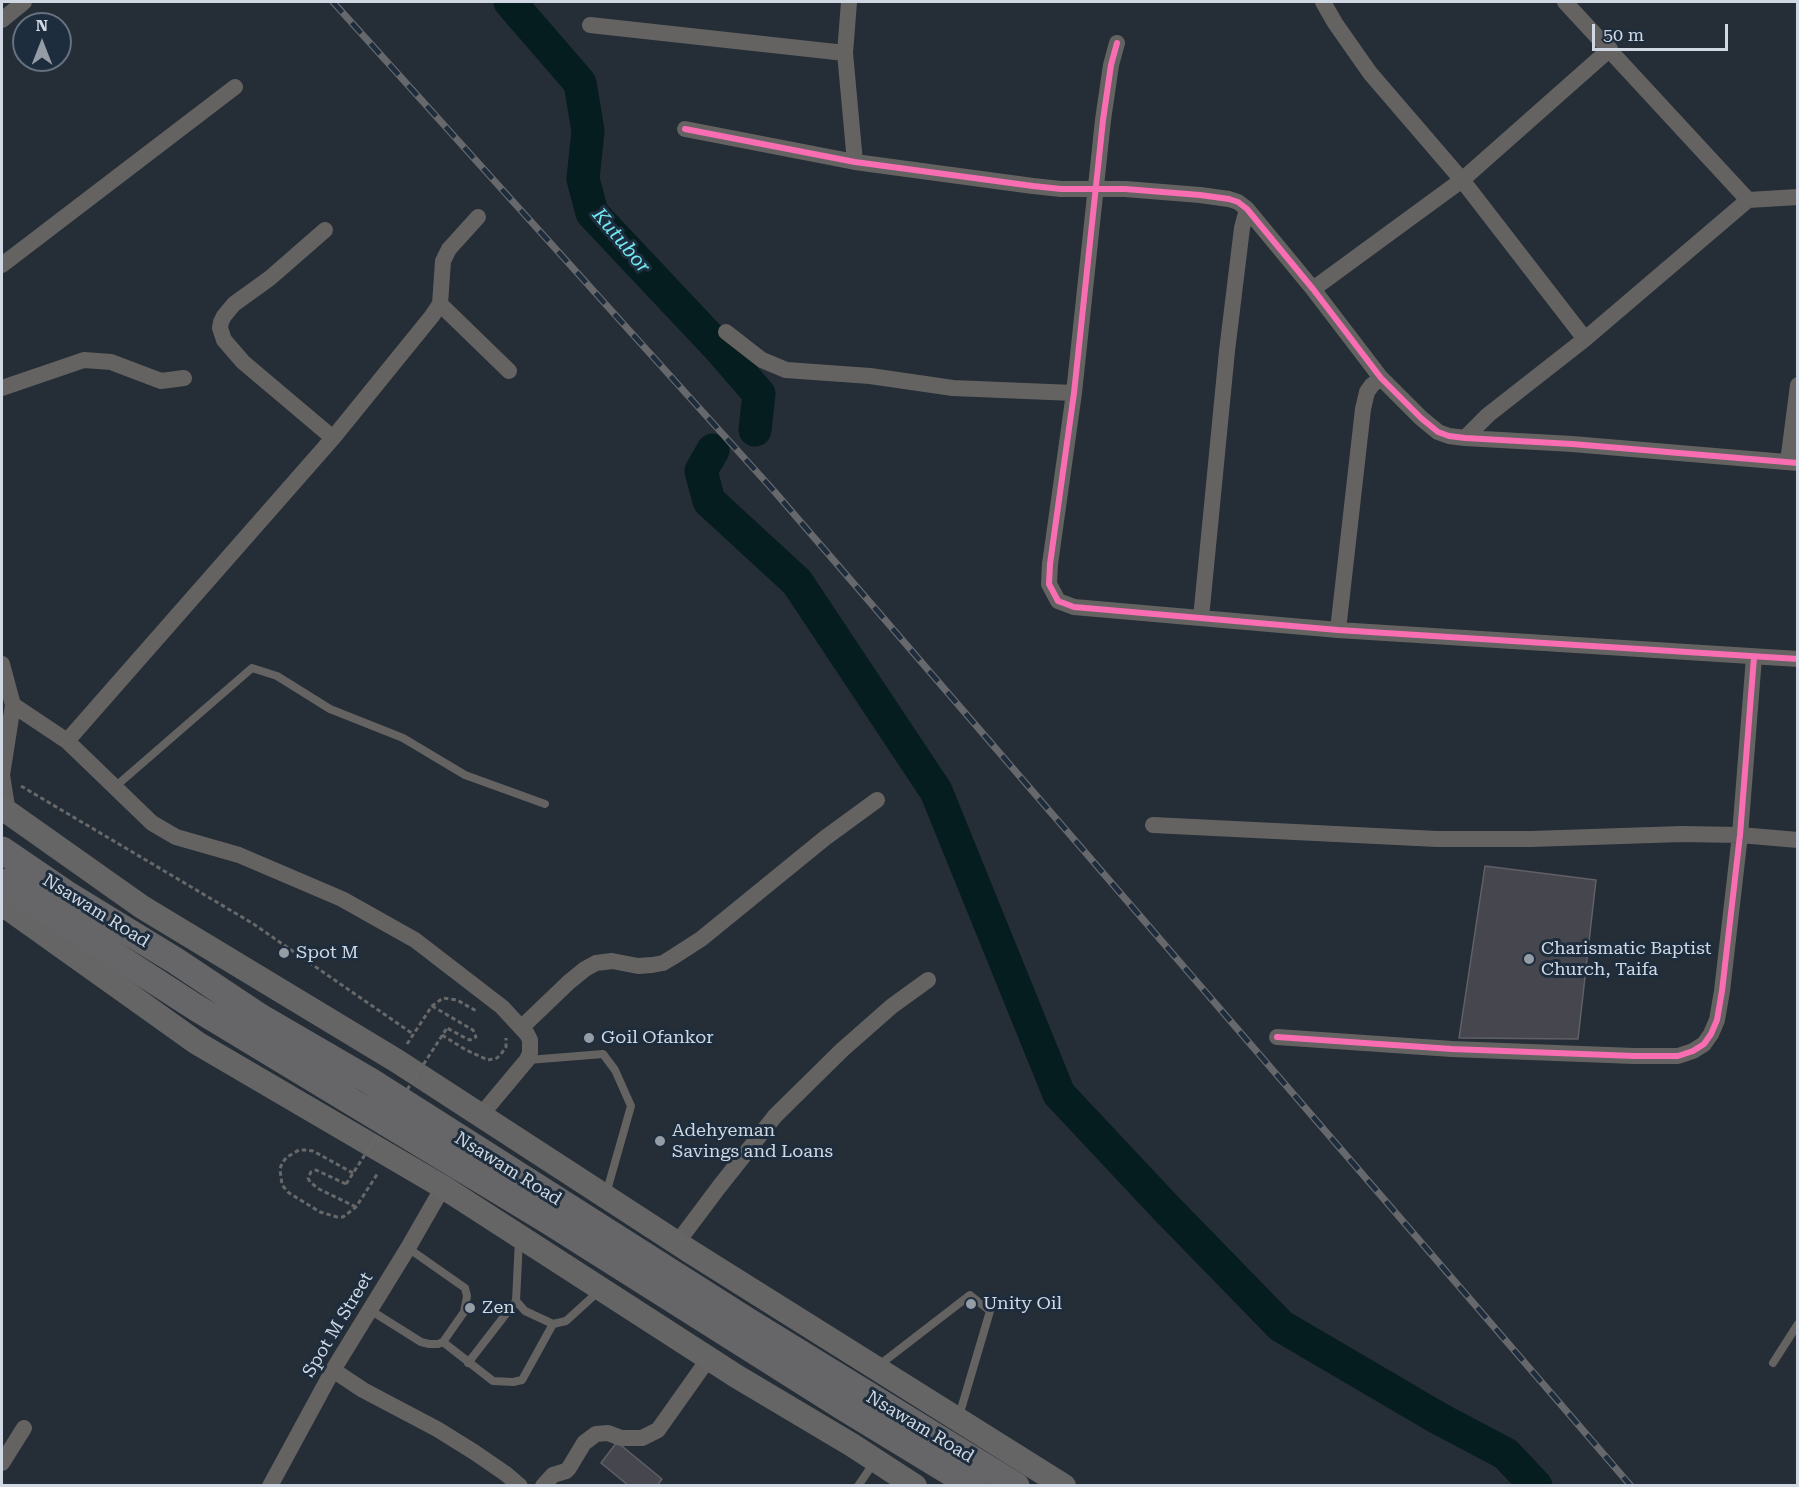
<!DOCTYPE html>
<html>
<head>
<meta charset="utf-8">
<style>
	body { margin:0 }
	#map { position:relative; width:1799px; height:1487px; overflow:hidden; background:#252d36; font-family:"Roboto Serif",serif }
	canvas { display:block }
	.frame { position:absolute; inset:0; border:3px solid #cfd8e3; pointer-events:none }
	.north { position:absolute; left:12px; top:12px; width:60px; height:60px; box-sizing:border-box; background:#1e2d3d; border:2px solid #65717f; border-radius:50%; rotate:0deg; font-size:16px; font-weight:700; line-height:24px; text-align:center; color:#cfd8e3 }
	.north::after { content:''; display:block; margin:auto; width:21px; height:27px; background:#949ca6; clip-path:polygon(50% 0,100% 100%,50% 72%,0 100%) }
	.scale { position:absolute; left:1592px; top:24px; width:136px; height:27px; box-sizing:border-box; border:3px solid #cfd8e3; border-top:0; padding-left:8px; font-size:18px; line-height:21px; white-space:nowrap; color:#cfd8e3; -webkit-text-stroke:4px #1e2d3d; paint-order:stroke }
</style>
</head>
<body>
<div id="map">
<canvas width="1799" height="1487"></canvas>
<div class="frame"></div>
<div class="north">N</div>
<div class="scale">50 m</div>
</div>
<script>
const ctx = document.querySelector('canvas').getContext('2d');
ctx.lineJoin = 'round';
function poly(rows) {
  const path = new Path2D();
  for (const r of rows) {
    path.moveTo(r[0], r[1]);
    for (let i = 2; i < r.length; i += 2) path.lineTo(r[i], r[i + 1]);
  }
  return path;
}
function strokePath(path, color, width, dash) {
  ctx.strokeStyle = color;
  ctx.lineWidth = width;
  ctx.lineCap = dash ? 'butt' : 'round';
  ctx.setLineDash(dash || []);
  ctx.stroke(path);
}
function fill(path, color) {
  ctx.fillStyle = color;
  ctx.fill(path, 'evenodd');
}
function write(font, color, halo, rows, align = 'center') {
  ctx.font = font + ' "Roboto Serif",serif';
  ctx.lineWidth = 6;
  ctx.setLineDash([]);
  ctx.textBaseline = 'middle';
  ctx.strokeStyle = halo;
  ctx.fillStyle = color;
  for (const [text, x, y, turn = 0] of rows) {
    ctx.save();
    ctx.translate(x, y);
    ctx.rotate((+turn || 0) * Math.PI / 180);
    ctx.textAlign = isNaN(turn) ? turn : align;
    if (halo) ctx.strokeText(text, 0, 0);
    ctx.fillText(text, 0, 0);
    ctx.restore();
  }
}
strokePath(poly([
	[510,2,580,83,588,131,583,179,592,213,721,350,759,394,755,430],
	[713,450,701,471,709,501,797,582,936,791,1059,1094,1166,1208,1281,1326,1438,1418,1506,1454,1536,1486]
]), '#051d1e', 33);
const building = poly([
	[1485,866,1596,880,1578,1039,1459,1038,1485,866],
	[617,1442,662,1479,657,1486,629,1486,601,1463,617,1442]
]);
fill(building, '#46474e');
strokePath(building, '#606067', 1.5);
strokePath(poly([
	[21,786,252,923,413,1034],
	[432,1006,473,1030,476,1037,470,1040,467,1039,447,1028],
	[442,1035,466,1050,488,1060,497,1058,501,1054,506,1047,506,1038],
	[407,1044,432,1006,443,998,457,1000,478,1012],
	[353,1173,313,1151,305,1150,299,1150,287,1157,282,1163,280,1169,282,1185,289,1193,320,1212,337,1217,343,1217,356,1207,378,1173],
	[346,1184,316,1170,311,1172,308,1178,310,1182,319,1189,356,1207]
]), '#67686a', 3, [4.5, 3]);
strokePath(poly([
	[116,786,252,668,277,676,330,709,403,738,465,775,545,804],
	[528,1060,603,1054,615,1070,631,1106,606,1194],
	[519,1239,516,1301,525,1311,553,1324,566,1321,599,1291],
	[370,1310,421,1342,429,1344,438,1344,443,1342,464,1312,467,1296,465,1288,408,1248],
	[443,1342,493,1381,513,1382,522,1380,553,1324],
	[468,1363,516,1301],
	[1773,1363,1798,1324],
	[878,1366,970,1295,990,1311,959,1416],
	[858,1486,875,1461]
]), '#646362', 8);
strokePath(poly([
	[849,2,845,53,855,162],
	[1323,2,1335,23,1370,73,1462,180,1585,339],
	[1565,2,1748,200],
	[2,20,24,2],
	[590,25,845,53],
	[1117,43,1111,65,1103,120,1074,393,1050,564,1049,584,1058,601,1074,607,1338,630,1798,659],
	[685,129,855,162,1033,186,1061,189,1125,189,1200,195,1229,199,1238,202,1247,209,1313,289,1381,378,1421,418,1438,432,1449,436,1465,438,1572,444,1798,463],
	[325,230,270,278,234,304,224,316,221,322,220,328,224,340,243,362,333,438],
	[2,265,235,87],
	[1313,289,1462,180,1610,49],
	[440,304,509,371],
	[726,332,762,360,786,370,870,376,953,388,1074,393],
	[2,388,84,360,111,362,161,381,184,378],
	[1465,438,1488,415,1585,339,1748,200,1798,197],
	[1788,462,1798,385],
	[1201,618,1227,351,1242,228,1247,209],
	[1338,630,1363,409,1367,392,1372,385,1381,378],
	[2,664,13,705,2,775,8,813],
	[13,705,67,741,152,823,176,837,239,855,342,899,415,940,502,1007,527,1034,530,1040,530,1053,527,1060,481,1115],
	[67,741,333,438,432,316,440,304,443,261,449,249,478,217],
	[1153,825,1437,839,1531,839,1682,834,1740,835,1798,840],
	[522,1027,569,982,585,969,596,963,612,961,638,966,652,965,663,963,673,957,701,939,825,838,877,800],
	[1277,1037,1452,1049,1634,1056,1678,1056,1693,1051,1704,1044,1711,1034,1717,1020,1722,991,1740,835,1754,657],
	[677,1243,719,1187,775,1116,842,1050,892,1006,928,980],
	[333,1370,363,1390,437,1429,474,1452,506,1474,520,1486],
	[2,1463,24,1428],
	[270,1486,333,1370,408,1248,443,1187],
	[543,1486,553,1475,566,1471,569,1468,584,1443,596,1434,608,1433,621,1438,642,1438,658,1430,709,1358]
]), '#646362', 16);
strokePath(poly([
	[2,808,142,907,397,1061,691,1252,1064,1486],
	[2,904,197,1043,443,1187,736,1376,852,1445,915,1486]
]), '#666565', 24);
strokePath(poly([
	[2,850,65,893,176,961,260,1017,370,1081,749,1322,1016,1486],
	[2,882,195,1007,547,1220,845,1408,973,1486]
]), '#666668', 27);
const rail = poly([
	[333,2,774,491,1631,1486]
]);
strokePath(rail, '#67686b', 7);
strokePath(rail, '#1e2d3d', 4.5, [14]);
strokePath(poly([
	[346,1184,447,1028]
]), '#67686a', 3, [4.5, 3]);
strokePath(poly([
	[1117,43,1111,65,1103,120,1074,393,1050,564,1049,584,1058,601,1074,607,1338,630,1798,659],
	[685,129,855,162,1033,186,1061,189,1125,189,1200,195,1229,199,1238,202,1247,209,1313,289,1381,378,1421,418,1438,432,1449,436,1465,438,1572,444,1798,463],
	[1277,1037,1452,1049,1634,1056,1678,1056,1693,1051,1704,1044,1711,1034,1717,1020,1722,991,1740,835,1754,657]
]), '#f96db3', 6);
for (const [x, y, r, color] of [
	[284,953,6,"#949ca6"],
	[1529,959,6,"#949ca6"],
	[589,1038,6,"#949ca6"],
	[660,1141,6,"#949ca6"],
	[971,1304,6,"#949ca6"],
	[470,1308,6,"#949ca6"]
]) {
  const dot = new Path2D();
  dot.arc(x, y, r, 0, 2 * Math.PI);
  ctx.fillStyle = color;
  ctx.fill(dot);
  strokePath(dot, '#1e2d3d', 2);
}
write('18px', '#cfd8e3', '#1e2d3d', [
	["Nsawam Road",96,911,32],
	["Nsawam Road",508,1169,32],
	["Spot M Street",338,1325,-59],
	["Nsawam Road",920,1427,31]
]);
write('18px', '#cfd8e3', '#1e2d3d', [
	["Charismatic Baptist",1541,949],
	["Church, Taifa",1541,970],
	["Spot M",296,953],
	["Goil Ofankor",601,1038],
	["Adehyeman",672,1131],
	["Savings and Loans",672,1152],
	["Unity Oil",983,1304],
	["Zen",482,1308]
], 'left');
write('italic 20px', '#71e9f1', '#1e2d3d', [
	["Kutubor",621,241,50]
]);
</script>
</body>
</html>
